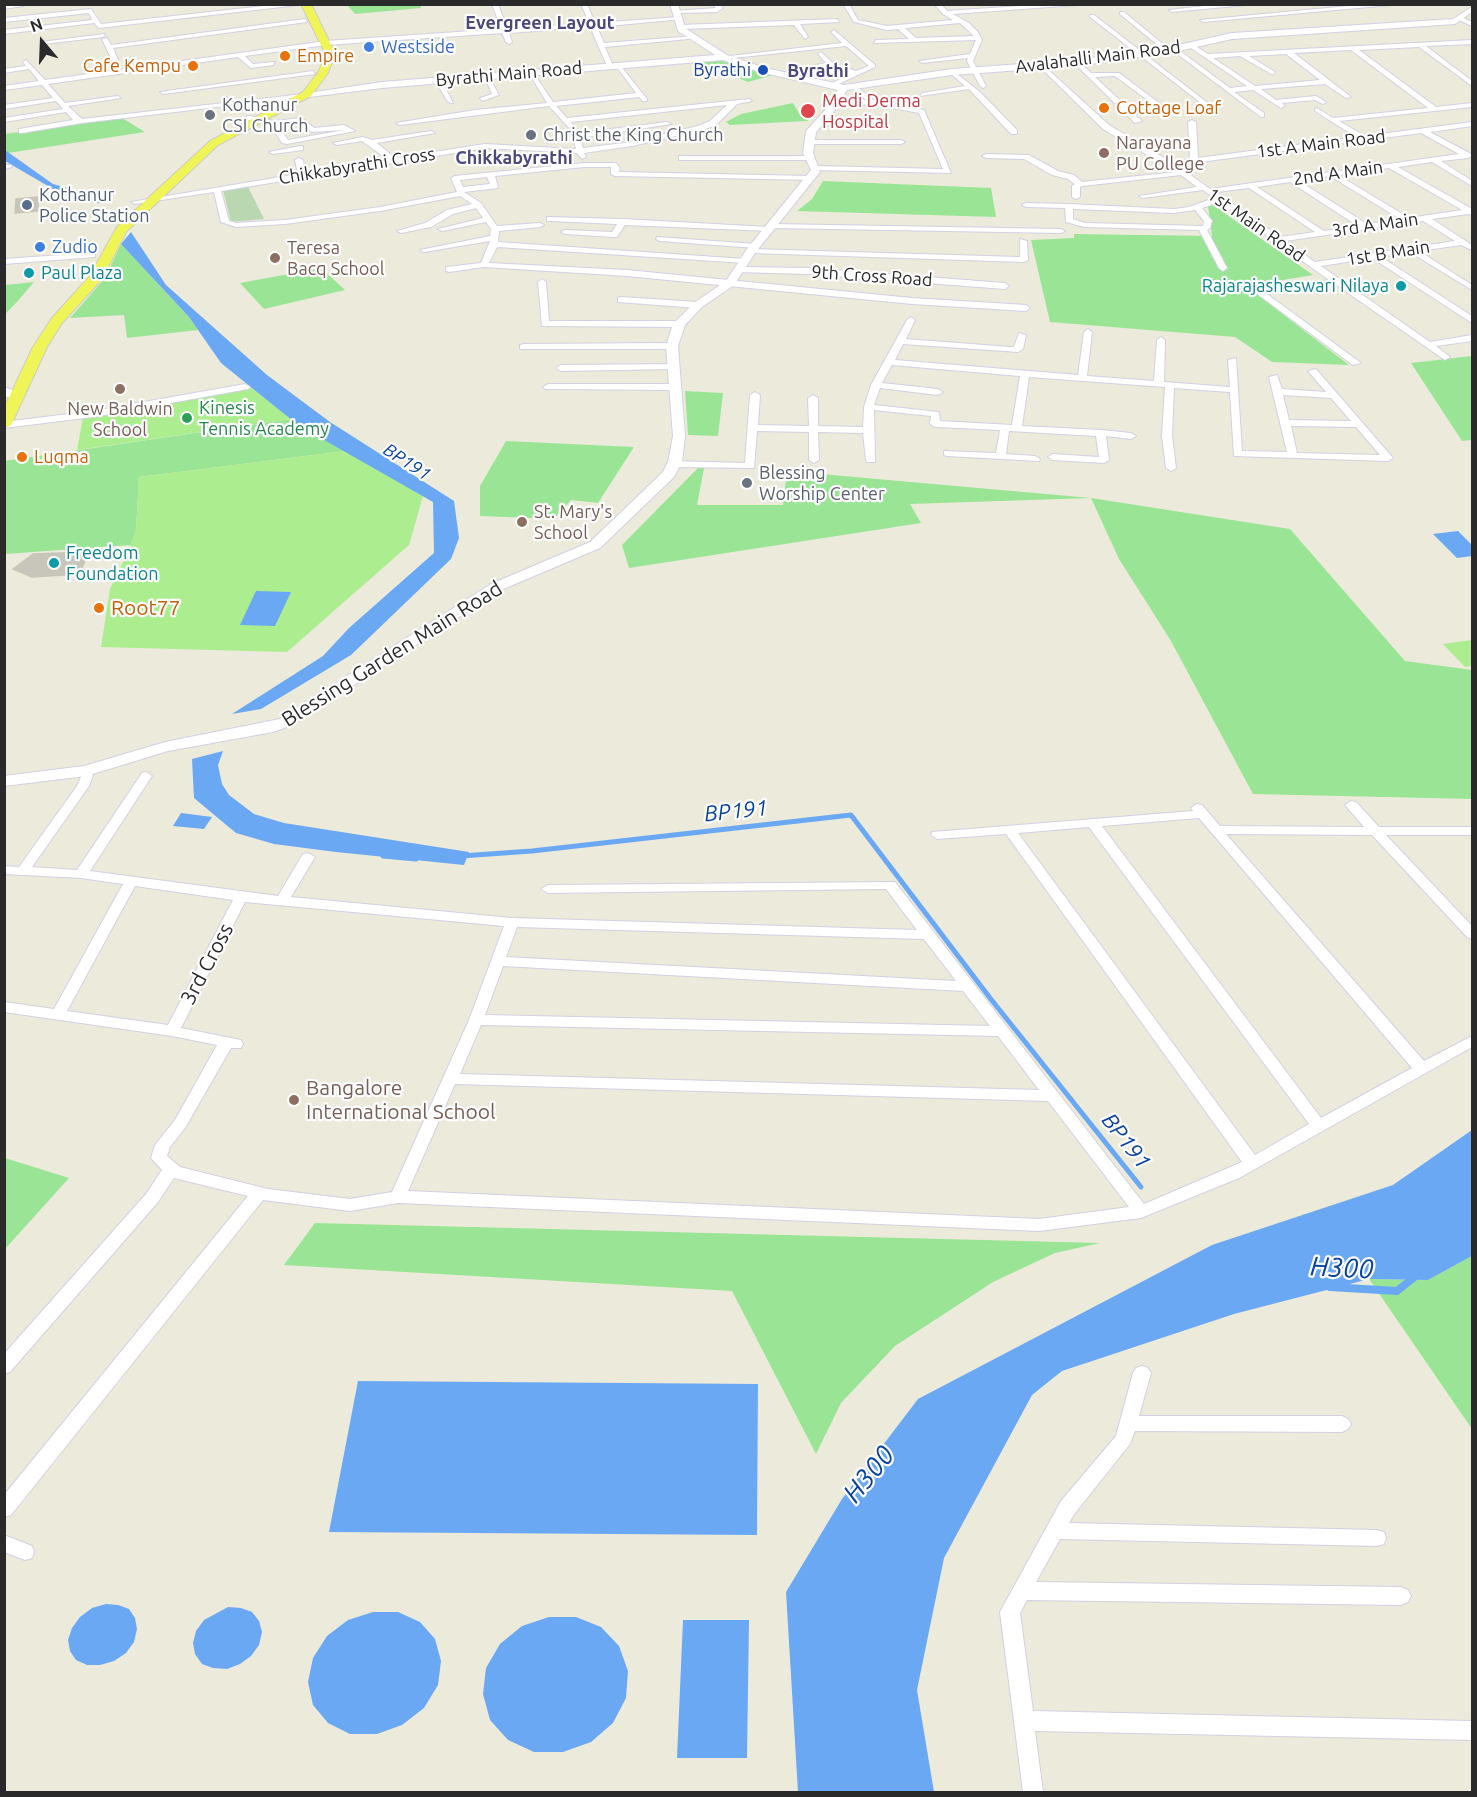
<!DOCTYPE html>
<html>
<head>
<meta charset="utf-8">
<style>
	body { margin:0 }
	#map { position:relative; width:1477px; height:1797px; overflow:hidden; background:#eceadb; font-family:Ubuntu,sans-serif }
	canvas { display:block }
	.frame { position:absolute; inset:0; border:6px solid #2a2a2a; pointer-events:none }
	.north { position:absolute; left:12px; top:12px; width:60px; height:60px; -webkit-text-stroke:4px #fff; paint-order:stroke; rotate:341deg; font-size:16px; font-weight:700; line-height:24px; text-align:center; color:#2a2a2a }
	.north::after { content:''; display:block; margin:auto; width:21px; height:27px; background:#2a2a2a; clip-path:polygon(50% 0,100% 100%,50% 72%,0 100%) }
</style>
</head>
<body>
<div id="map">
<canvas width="1477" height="1797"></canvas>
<div class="frame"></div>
<div class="north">N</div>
</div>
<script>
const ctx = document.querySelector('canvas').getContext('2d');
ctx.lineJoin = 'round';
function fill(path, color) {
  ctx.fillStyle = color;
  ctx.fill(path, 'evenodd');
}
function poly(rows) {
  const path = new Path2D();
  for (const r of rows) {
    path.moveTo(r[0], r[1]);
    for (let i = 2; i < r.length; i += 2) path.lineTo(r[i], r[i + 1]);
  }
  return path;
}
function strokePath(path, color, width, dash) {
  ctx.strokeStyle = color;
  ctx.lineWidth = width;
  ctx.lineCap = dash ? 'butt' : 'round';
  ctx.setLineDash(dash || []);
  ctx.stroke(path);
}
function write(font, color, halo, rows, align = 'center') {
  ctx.font = font + ' Ubuntu,sans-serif';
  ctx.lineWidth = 4.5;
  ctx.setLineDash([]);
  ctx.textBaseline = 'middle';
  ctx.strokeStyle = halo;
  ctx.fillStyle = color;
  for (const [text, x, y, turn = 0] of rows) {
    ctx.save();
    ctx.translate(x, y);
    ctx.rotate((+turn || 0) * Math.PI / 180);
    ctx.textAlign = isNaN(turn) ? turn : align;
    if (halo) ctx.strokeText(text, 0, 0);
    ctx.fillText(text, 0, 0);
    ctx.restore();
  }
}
fill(poly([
	[347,5,420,5,421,8,355,14],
	[718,60,773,75,748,82,698,61],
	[793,103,800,115,817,114,807,121,730,125,726,122,741,114],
	[122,118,145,132,8,153,5,150,4,134],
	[823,181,991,188,996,217,797,211,812,199],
	[1213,205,1313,275,1246,286,1349,365,1272,362,1235,337,1050,322,1031,240,1074,238,1074,234,1212,236,1208,206],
	[121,244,189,317,198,330,127,338,124,315,70,318,105,278],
	[321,268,345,290,264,309,240,283],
	[34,282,16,303,5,314,5,285],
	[1472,356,1472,440,1462,441,1411,363],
	[685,391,723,393,718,436,688,435],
	[291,419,346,451,139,477,136,530,131,545,5,554,4,461],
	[506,441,634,447,598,503,571,500,554,519,480,516,480,486],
	[698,468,704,468,697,505,783,505,787,471,1091,498,1290,529,1405,661,1472,670,1472,799,1253,794,1171,641,1119,559,1091,498,910,504,921,523,629,568,622,545],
	[5,1158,69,1178,5,1249,4,1158],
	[315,1223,1100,1243,1055,1253,993,1282,895,1346,841,1403,816,1454,732,1291,284,1265],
	[1472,1256,1472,1429,1369,1279,1428,1280]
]), '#9ae595');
fill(poly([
	[248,187,264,219,231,222,223,190]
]), '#b9d7b1');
fill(poly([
	[251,387,291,419,77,450,83,417],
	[346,451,423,496,409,545,287,652,101,647,110,589,131,545,136,530,139,477],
	[1472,640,1472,666,1465,667,1443,644]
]), '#aced90');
fill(poly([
	[5,150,53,184,107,199,100,203,87,202,60,193,5,161],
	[131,232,166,285,267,375,330,422,454,501,459,538,451,559,351,655,261,709,232,714,323,656,349,628,434,553,433,502,298,425,221,363,189,317,121,244],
	[1458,531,1472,545,1472,556,1457,558,1433,534],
	[256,591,291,592,275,626,240,625],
	[223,751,218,765,222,784,229,795,254,814,284,823,469,852,464,865,336,852,274,844,236,833,194,798,192,759],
	[181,813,212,817,204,829,173,826],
	[1472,1130,1472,1256,1428,1280,1369,1279,1234,1314,1062,1371,1032,1395,944,1558,917,1690,934,1792,798,1792,786,1592,842,1499,918,1399,1212,1245,1393,1185],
	[358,1381,758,1384,757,1535,329,1532],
	[106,1604,118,1605,129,1609,135,1618,137,1629,134,1642,126,1653,114,1661,100,1665,87,1665,76,1660,70,1651,68,1640,72,1628,80,1617,92,1608],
	[228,1607,241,1608,252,1612,259,1621,262,1632,259,1645,251,1656,240,1664,227,1669,213,1668,202,1664,195,1654,193,1643,196,1631,204,1620],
	[373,1612,398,1612,420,1622,435,1639,441,1661,438,1685,424,1708,402,1725,377,1734,350,1734,328,1723,313,1705,308,1682,313,1658,327,1636,348,1620],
	[549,1617,576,1617,601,1627,619,1646,628,1671,626,1698,613,1723,591,1742,563,1752,534,1752,508,1740,490,1720,483,1694,486,1668,500,1644,522,1626],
	[683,1620,749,1620,747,1758,677,1758]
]), '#6aa8f3');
strokePath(poly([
	[383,856,416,859],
	[461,856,532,851,851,815,990,998,1141,1187]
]), '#6aa8f3', 5);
strokePath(poly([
	[1330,1287,1397,1291,1417,1275]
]), '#6aa8f3', 8);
const building = poly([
	[38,197,38,211,15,213,16,199,38,197],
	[88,552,80,574,32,577,13,569,33,554,88,552]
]);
fill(building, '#c8c6bb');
strokePath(building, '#c8c6b5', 1.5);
const street = poly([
	[26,4,23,6,4,9,4,5,26,4],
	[282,4,307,4,99,28,94,23,4,34,4,30,92,20,89,13,4,22,4,18,91,9,101,24,282,4],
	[492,4,498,4,507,29,589,23,581,4,587,4,595,23,680,17,683,19,597,27,604,43,695,36,698,38,605,47,613,66,610,68,607,66,590,27,509,33,512,42,509,44,506,42,502,33,326,45,245,56,253,64,275,62,273,65,251,68,238,57,48,84,65,103,118,96,121,98,68,106,82,119,295,95,293,98,82,123,22,133,19,133,19,129,73,120,66,112,4,122,4,118,63,109,56,101,4,109,4,105,53,98,42,85,4,90,4,86,39,81,29,69,4,73,4,69,26,66,23,62,26,60,45,80,326,41,501,29,492,4],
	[713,4,720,4,723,8,717,12,677,13,674,11,716,8,713,4],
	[843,4,849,4,858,20,887,26,953,20,943,14,934,4,941,4,947,11,1050,4,1091,4,953,14,969,23,978,32,982,40,973,61,986,86,983,88,980,86,967,61,968,58,922,63,919,61,970,54,976,40,874,43,876,40,909,39,898,29,887,30,854,22,843,4],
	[960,23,974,36,916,38,905,28,960,23],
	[1221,4,1256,4,1172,12,1169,10,1221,4],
	[1370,4,1402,4,1203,22,1200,20,1370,4],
	[1120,12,1124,12,1169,49,1169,51,1165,51,1120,14,1120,12],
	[1090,15,1094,15,1218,111,1218,113,1214,113,1090,17,1090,15],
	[1459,16,1472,22,1472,26,1457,19,1459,16],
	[305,19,307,22,113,48,118,60,115,62,112,60,102,39,107,38,111,45,305,19],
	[837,19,839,22,800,24,808,37,805,39,794,25,681,29,678,27,681,25,837,19],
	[834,30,875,65,875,67,832,87,830,84,850,74,830,66,808,69,805,67,826,63,818,54,821,52,833,63,856,71,869,66,846,46,724,59,721,57,842,43,831,32,834,30],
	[105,34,103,37,44,44,41,42,105,34],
	[1472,40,1472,44,1426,46,1472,81,1472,86,1419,47,1359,50,1436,107,1472,103,1472,107,1339,121,1365,136,1472,122,1472,126,1430,132,1471,154,1472,156,1468,158,1441,161,1472,181,1472,186,1432,162,1398,167,1472,209,1472,215,1468,214,1432,219,1472,245,1472,250,1461,245,1419,251,1472,285,1472,290,1410,252,1381,257,1472,316,1472,323,1372,258,1321,266,1430,342,1472,335,1472,341,1436,346,1450,357,1445,360,1335,284,1267,294,1361,363,1353,365,1256,293,1260,290,1329,280,1219,202,1202,208,1212,221,1210,228,1207,230,1227,268,1223,271,1219,268,1199,230,1084,227,1066,222,1065,208,1026,207,1022,205,1026,203,1069,204,1174,209,1189,207,1214,198,1203,190,1143,198,1139,196,1197,187,1181,175,1082,186,1080,187,1080,197,1076,199,1072,197,1072,186,1075,184,1068,179,1052,175,1024,159,986,158,982,156,986,154,1029,155,1058,171,1074,175,1082,182,1176,172,1103,129,1041,68,1043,65,1109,125,1171,162,1190,159,1188,122,1192,120,1196,122,1198,158,1356,137,1315,111,1315,109,1317,108,1333,118,1428,108,1351,50,1294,53,1351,97,1346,98,1325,84,1261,89,1276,100,1316,96,1326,102,1323,104,1315,100,1282,103,1285,106,1281,108,1253,90,1234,92,1264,113,1264,117,1261,117,1172,50,1172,48,1176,48,1230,88,1247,86,1188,46,1188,44,1192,44,1208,54,1472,40],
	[1286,54,1320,80,1255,86,1213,58,1240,56,1273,75,1275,72,1249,56,1286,54],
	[1421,133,1459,154,1210,189,1177,165,1421,133],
	[1389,168,1462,210,1409,218,1338,175,1389,168],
	[1330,176,1400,219,1367,224,1299,181,1330,176],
	[1290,182,1358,226,1324,231,1257,187,1290,182],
	[1249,188,1315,232,1280,237,1216,192,1249,188],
	[1073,209,1174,213,1195,210,1204,221,1203,226,1085,223,1073,219,1073,209],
	[1423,221,1455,241,1315,262,1285,241,1423,221],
	[1075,62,1079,62,1091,73,1119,73,1167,109,1161,110,1115,76,1095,77,1142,121,1135,123,1075,64,1075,62],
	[619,64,647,99,647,101,643,101,639,97,556,106,567,118,749,99,752,101,737,104,716,125,703,130,632,146,584,153,586,157,582,159,577,153,485,148,221,191,229,221,236,223,285,220,380,207,457,192,451,178,455,176,584,163,616,163,620,168,619,172,810,176,813,176,813,180,615,176,611,174,611,167,584,167,495,176,498,188,464,192,481,203,497,226,540,223,544,225,540,227,499,231,498,242,745,259,749,261,745,263,497,247,489,263,627,270,912,298,1026,305,1030,308,1026,311,912,304,627,276,484,267,449,272,446,271,446,267,481,263,490,241,424,252,420,250,490,236,491,229,486,222,442,231,438,229,483,218,476,208,453,214,431,227,401,233,397,231,425,223,447,210,472,204,460,196,380,211,285,224,236,227,221,222,214,192,135,204,131,202,298,174,295,160,299,158,303,160,305,173,387,159,362,141,337,145,333,143,363,137,372,140,431,131,435,133,377,143,395,158,485,144,576,149,571,130,549,106,400,125,396,123,475,110,547,103,529,73,532,71,553,102,636,93,616,66,619,64],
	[727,105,710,121,698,126,632,142,583,148,580,138,671,124,667,122,579,133,571,122,727,105],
	[487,177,490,184,463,187,460,180,487,177],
	[952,70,980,92,1017,130,1017,134,1011,134,969,89,920,96,922,93,965,86,950,73,952,70],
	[313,71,315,74,163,94,160,92,313,71],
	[484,75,488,75,499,95,482,101,480,98,492,94,484,75],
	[438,78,441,80,453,103,448,102,435,80,438,78],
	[854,85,874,100,924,110,951,173,813,170,813,166,816,166,943,169,919,113,872,104,848,105,834,101,836,98,848,101,866,100,852,88,854,85],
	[250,116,274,121,302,118,314,128,344,125,355,131,287,144,282,143,269,123,247,120,247,116,250,116],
	[300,122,312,132,344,130,288,140,277,125,300,122],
	[809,140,901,140,905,142,901,144,806,144,805,142,809,140],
	[300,146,303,146,303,150,273,154,269,152,300,146],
	[682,156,811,156,815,158,811,160,679,160,679,156,682,156],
	[4,165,11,165,12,167,4,169,4,165],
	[547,217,623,219,769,227,773,224,1061,229,1065,231,1061,233,773,228,769,231,625,225,617,237,614,237,565,234,561,232,565,230,612,232,617,224,550,221,547,221,547,217],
	[657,237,756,244,760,246,756,248,660,241,656,239,657,237],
	[1020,239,1027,241,1028,260,1024,262,751,253,747,251,751,249,1020,257,1020,239],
	[92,253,95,253,95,257,4,264,4,259,92,253],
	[739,267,809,268,1005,283,1009,286,1005,289,809,274,736,272,736,268,739,267],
	[542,279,546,282,549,321,679,321,683,324,679,327,542,326,538,282,542,279],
	[621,297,698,302,702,305,698,308,618,302,618,298,621,297],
	[911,317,915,320,906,339,1010,347,1014,347,1019,333,1026,335,1023,349,1018,352,903,344,895,360,1078,375,1084,332,1088,329,1092,332,1087,376,1154,381,1157,340,1161,337,1165,340,1164,382,1230,387,1228,360,1236,358,1242,451,1287,452,1269,377,1277,375,1282,389,1326,392,1308,371,1316,369,1393,458,1388,461,1234,456,1230,392,1174,388,1172,436,1176,468,1171,471,1166,468,1162,436,1165,387,1029,377,1022,426,1101,430,1131,433,1136,436,1131,439,1106,436,1109,460,1104,463,1053,460,1048,457,1053,454,1099,457,1096,436,1009,431,1006,454,1035,456,1040,459,1039,461,947,456,944,455,944,451,996,453,1000,430,935,427,930,424,931,416,874,410,875,462,867,462,866,460,863,433,818,432,819,460,814,463,809,460,809,432,757,431,754,468,672,467,667,464,672,461,745,463,750,395,755,392,760,395,758,425,809,426,808,398,813,395,818,398,818,426,863,427,864,407,871,385,907,320,911,317],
	[892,365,1020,376,1012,425,940,421,939,412,874,405,880,388,938,395,943,392,938,389,882,383,892,365],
	[1283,395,1331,398,1351,421,1289,420,1283,395],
	[1291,426,1356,427,1380,455,1297,453,1291,426],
	[523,344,672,343,676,346,672,349,520,349,520,345,523,344],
	[674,364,679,367,677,369,561,371,556,368,561,365,674,364],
	[245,384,250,387,248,389,93,417,4,428,4,422,93,411,245,384],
	[548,384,674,384,679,387,674,390,545,389,543,387,548,384],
	[87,771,93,775,89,786,32,867,77,870,142,773,146,772,152,776,90,871,278,896,303,854,308,853,315,857,291,897,512,918,917,930,886,889,548,893,541,889,548,885,895,882,1144,1204,1242,1162,1006,834,937,839,931,835,932,832,1193,811,1191,808,1197,804,1202,805,1220,826,1364,827,1345,805,1351,801,1356,802,1379,827,1472,827,1472,835,1386,835,1472,926,1472,939,1467,937,1372,835,1226,834,1424,1061,1472,1036,1472,1047,1239,1178,1141,1218,1039,1231,398,1203,350,1211,263,1200,11,1515,4,1517,4,1495,248,1196,174,1178,158,1202,10,1372,4,1374,4,1354,146,1194,162,1170,151,1158,155,1145,175,1120,217,1045,172,1036,4,1012,4,1002,54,1009,123,884,81,878,4,874,4,866,19,867,77,786,83,772,87,771],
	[1199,818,1412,1068,1321,1118,1102,826,1199,818],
	[1089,827,1309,1124,1255,1155,1018,833,1089,827],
	[135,886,233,900,168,1025,67,1011,135,886],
	[245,902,504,926,469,1020,392,1192,350,1199,268,1189,180,1167,167,1156,170,1147,185,1128,231,1048,241,1048,243,1044,241,1040,181,1028,245,902],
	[517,927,924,939,956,981,506,957,517,927],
	[503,966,963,991,990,1026,485,1015,503,966],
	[481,1025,998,1036,1039,1090,460,1074,481,1025],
	[455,1084,1048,1101,1129,1207,1039,1219,408,1191,455,1084],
	[1142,1366,1148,1368,1151,1373,1139,1416,1342,1416,1348,1419,1351,1424,1348,1429,1342,1432,1135,1431,1130,1444,1075,1513,1069,1523,1377,1530,1384,1532,1386,1538,1384,1544,1377,1546,1060,1539,1036,1582,1401,1587,1408,1590,1411,1596,1408,1602,1401,1605,1027,1600,1020,1613,1033,1711,1471,1721,1472,1740,1035,1731,1043,1792,1023,1792,1000,1612,1061,1501,1116,1436,1133,1373,1136,1368,1142,1366],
	[4,1535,32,1546,34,1552,32,1558,25,1560,4,1552,4,1535]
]);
const secondary = poly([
	[670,4,678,4,685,28,727,55,765,68,844,85,952,69,1077,60,1174,46,1232,33,1453,19,1472,7,1472,12,1455,24,1232,39,1174,52,1077,66,952,75,847,90,833,113,816,132,813,153,820,172,755,253,734,285,702,307,685,325,678,346,685,436,682,462,674,477,600,548,501,590,292,725,273,732,168,751,86,776,4,786,4,776,84,766,165,742,280,719,491,584,590,542,663,472,668,462,673,436,666,346,673,324,694,303,726,281,747,249,811,170,803,153,806,131,826,109,838,90,760,72,723,60,382,88,293,99,288,96,382,82,715,55,678,31,670,4],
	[4,387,21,393,23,396,17,400,4,396,4,387]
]);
const primary = poly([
	[301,4,311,4,333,49,334,57,328,73,311,96,218,145,126,232,102,279,62,323,47,347,11,425,4,429,4,408,33,347,52,318,89,277,117,227,210,141,303,92,319,71,324,57,323,49,301,4]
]);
strokePath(street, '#d2d0e3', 2);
strokePath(secondary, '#d2d0e3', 2);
strokePath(primary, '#ccc', 2);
fill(street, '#fff');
fill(secondary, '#fff');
fill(primary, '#eff557');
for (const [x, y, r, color] of [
	[369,47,6,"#3f7fe0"],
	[285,56,6,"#e8710a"],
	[193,66,6,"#e8710a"],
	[763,70,6,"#1a4fb4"],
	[1104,108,6,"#e8710a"],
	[808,111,8,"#e0444e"],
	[210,115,6,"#6b7280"],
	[531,135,6,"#6b7280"],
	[1104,153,6,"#8d6e63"],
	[27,205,6,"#5c6f8a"],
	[40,247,6,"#3f7fe0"],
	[275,258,6,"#8d6e63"],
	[29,273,6,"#0f9aa8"],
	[1401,286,6,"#0f9aa8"],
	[120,389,6,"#8d6e63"],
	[187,418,6,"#2e9e5b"],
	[22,457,6,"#e8710a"],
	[747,483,6,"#6b7280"],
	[522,522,6,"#8d6e63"],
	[54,563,6,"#0f9aa8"],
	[99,608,6,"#e8710a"],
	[294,1100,6,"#8d6e63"]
]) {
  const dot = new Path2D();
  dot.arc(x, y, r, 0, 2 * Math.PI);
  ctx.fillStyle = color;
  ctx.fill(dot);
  strokePath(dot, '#fff', 2);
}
write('bold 18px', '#4d487c', '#fff', [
	["Evergreen Layout",540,23],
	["Byrathi",818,71],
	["Chikkabyrathi",514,158]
]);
write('18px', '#366cbe', '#fff', [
	["Westside",381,47],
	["Zudio",52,247]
], 'left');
write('18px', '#c56008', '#fff', [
	["Empire",297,56],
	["Cafe Kempu",181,66,"right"],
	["Cottage Loaf",1116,108],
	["Luqma",34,457]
], 'left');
write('18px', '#2a2a2a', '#fff', [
	["Avalahalli Main Road",1098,57,-7],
	["Byrathi Main Road",509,74,-5],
	["1st A Main Road",1321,144,-7],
	["Chikkabyrathi Cross",357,166,-9],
	["2nd A Main",1338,173,-8],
	["1st Main Road",1256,225,35],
	["3rd A Main",1375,225,-8],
	["1st B Main",1388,253,-9],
	["9th Cross Road",872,276,4]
]);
write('18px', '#164399', '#fff', [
	["Byrathi",751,70]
], 'right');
write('18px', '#be3a42', '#fff', [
	["Medi Derma",822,101],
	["Hospital",822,122]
], 'left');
write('18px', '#5b616d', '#fff', [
	["Kothanur",222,105],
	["CSI Church",222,126],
	["Christ the King Church",543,135],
	["Blessing",759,473],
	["Worship Center",759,494]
], 'left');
write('18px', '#785e54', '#fff', [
	["Narayana",1116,143],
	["PU College",1116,164],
	["Teresa",287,248],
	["Bacq School",287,269],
	["New Baldwin",120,409,"center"],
	["School",120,430,"center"],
	["St. Mary's",534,512],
	["School",534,533]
], 'left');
write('18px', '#4e5e75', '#fff', [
	["Kothanur",39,195],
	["Police Station",39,216]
], 'left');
write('18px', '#0d838f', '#fff', [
	["Paul Plaza",41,273],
	["Rajarajasheswari Nilaya",1389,286,"right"],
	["Freedom",66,553],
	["Foundation",66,574]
], 'left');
write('18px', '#27864d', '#fff', [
	["Kinesis",199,408],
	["Tennis Academy",199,429]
], 'left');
write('italic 18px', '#08429f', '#fff', [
	["BP191",407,462,33]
]);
write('21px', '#c56008', '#fff', [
	["Root77",111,608]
], 'left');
write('21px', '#2a2a2a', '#fff', [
	["Blessing Garden Main Road",392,654,-32],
	["3rd Cross",207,964,-62]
]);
write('21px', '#785e54', '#fff', [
	["Bangalore",306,1088],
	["International School",306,1112]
], 'left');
write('italic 22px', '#08429f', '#fff', [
	["BP191",736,811,-6],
	["BP191",1126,1141,52]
]);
write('italic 27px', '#08429f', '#fff', [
	["H300",1342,1268,3],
	["H300",869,1474,-51]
]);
</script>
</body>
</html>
